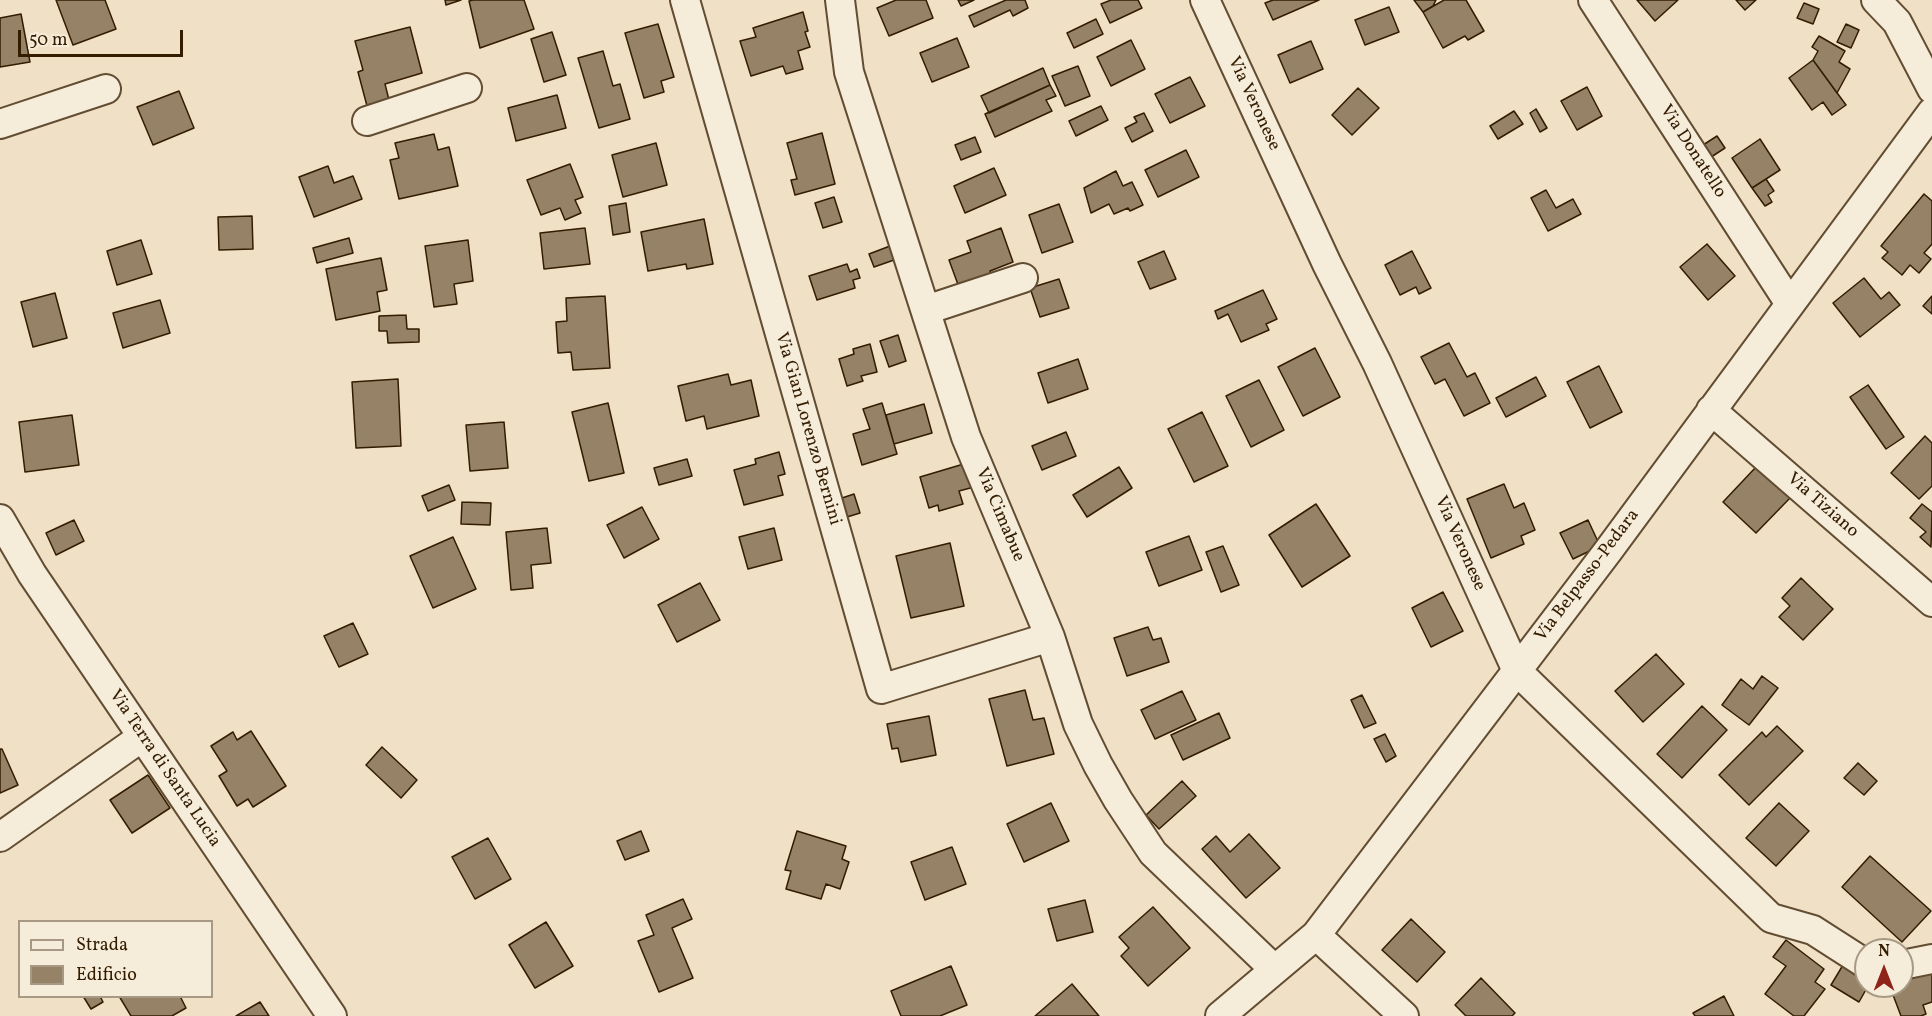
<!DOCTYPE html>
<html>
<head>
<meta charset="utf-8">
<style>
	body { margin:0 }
	#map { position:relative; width:1932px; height:1016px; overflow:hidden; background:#f0e1c6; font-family:Vollkorn,serif }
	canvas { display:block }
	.legend { position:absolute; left:18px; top:920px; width:195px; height:78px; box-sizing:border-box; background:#f5ecda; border:2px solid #a79983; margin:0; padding:8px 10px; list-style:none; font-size:18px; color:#331c00 }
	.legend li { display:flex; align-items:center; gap:12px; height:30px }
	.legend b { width:30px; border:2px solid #a79983 }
	.north { position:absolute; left:1854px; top:938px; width:60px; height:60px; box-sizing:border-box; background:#f5ecda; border:2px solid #a79983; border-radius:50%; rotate:0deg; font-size:16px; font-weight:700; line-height:24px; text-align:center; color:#331c00 }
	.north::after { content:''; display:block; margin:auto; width:21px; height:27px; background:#8f2418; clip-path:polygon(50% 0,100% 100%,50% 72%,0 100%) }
	.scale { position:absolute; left:18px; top:30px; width:165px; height:27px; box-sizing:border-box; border:3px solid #331c00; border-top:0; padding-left:8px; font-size:18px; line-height:21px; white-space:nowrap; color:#331c00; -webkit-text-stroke:4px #f5ecda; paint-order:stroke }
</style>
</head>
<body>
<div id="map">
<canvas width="1932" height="1016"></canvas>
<ul class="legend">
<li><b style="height:8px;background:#f5ecda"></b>Strada</li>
<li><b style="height:16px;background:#958267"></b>Edificio</li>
</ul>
<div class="north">N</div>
<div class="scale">50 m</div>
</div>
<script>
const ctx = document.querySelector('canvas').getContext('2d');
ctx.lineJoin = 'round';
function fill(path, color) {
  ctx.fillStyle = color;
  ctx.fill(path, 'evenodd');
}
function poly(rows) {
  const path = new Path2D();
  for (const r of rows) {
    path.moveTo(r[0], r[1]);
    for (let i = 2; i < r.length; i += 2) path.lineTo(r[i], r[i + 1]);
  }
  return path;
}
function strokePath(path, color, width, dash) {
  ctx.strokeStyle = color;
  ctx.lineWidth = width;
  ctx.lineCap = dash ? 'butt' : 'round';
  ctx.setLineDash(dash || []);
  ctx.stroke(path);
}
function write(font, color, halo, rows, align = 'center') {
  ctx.font = font + ' Vollkorn,serif';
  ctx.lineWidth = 6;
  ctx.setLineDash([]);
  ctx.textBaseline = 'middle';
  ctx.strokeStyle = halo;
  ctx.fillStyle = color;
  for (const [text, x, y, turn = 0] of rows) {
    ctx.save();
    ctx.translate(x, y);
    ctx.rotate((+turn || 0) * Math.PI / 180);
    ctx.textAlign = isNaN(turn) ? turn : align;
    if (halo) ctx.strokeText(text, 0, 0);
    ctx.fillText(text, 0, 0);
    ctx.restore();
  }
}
const building = poly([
	[56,0,105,0,116,29,73,45,56,0],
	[445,0,461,0,446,5,445,0],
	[473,0,524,0,534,29,480,48,469,1,473,0],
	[896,0,926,0,933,18,889,36,877,8,896,0],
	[958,0,974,0,961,6,958,0],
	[1006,0,1025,0,1028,8,1013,16,1010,10,974,27,969,16,1006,0],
	[1111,0,1138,0,1142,8,1110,23,1101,4,1111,0],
	[1273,0,1319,0,1273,20,1265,3,1273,0],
	[1414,0,1436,0,1433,6,1423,12,1414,0],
	[1444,0,1466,0,1484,31,1468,40,1465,36,1443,48,1423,12,1444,0],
	[1637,0,1678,0,1655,21,1637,0],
	[1736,0,1756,0,1745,10,1736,0],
	[1804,3,1819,9,1813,24,1797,18,1804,3],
	[1389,7,1399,32,1365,45,1355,20,1389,7],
	[803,12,808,31,805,32,810,47,798,51,803,69,786,74,783,66,751,76,740,41,756,37,753,28,803,12],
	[21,14,30,62,0,67,0,18,21,14],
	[1096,19,1103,34,1074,48,1067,33,1096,19],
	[658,24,674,77,661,81,664,92,644,98,625,33,658,24],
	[1846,24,1859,30,1851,48,1837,42,1846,24],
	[410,27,422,73,385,84,389,100,367,106,358,72,363,70,355,41,410,27],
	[552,32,566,75,544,82,531,39,552,32],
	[1819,36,1845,51,1839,62,1850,69,1837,93,1813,60,1818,51,1812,47,1819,36],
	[957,38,969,67,932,82,920,53,957,38],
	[1131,40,1145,69,1111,86,1097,57,1131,40],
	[1311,41,1323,69,1290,83,1278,55,1311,41],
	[603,51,613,86,620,84,630,119,599,128,578,58,603,51],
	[1813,60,1846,105,1832,115,1823,102,1812,110,1789,78,1813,60],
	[1078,66,1090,96,1065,106,1052,76,1078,66],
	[1043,68,1050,85,989,113,981,96,1043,68],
	[1190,77,1205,106,1170,123,1155,94,1190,77],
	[1050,85,1056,96,1046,100,1052,111,995,137,985,114,1050,85],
	[1587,87,1602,116,1577,130,1561,101,1587,87],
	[1358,88,1379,108,1352,135,1332,115,1358,88],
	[179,91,194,128,153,145,137,107,179,91],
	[557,95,566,128,516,141,508,108,557,95],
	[1101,106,1108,120,1076,136,1069,121,1101,106],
	[1536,109,1547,128,1540,132,1530,113,1536,109],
	[1514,111,1523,124,1498,139,1490,126,1514,111],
	[1144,113,1153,131,1132,142,1125,128,1137,122,1134,117,1144,113],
	[822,133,835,184,795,195,791,180,797,179,787,143,822,133],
	[434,134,438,150,449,147,458,186,399,199,390,160,399,158,395,143,434,134],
	[1717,136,1725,148,1708,159,1700,147,1717,136],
	[975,137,981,152,961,160,955,145,975,137],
	[1760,139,1780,170,1752,188,1732,158,1760,139],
	[656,143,667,185,623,197,612,155,656,143],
	[1186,150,1199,177,1158,197,1145,170,1186,150],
	[570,164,583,197,575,200,581,213,565,220,560,208,541,215,527,180,570,164],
	[328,166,334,183,353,176,362,199,314,217,299,177,328,166],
	[994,168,1006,195,965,213,954,186,994,168],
	[1116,171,1123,186,1132,182,1143,205,1130,211,1128,208,1114,214,1109,204,1091,213,1084,188,1116,171],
	[1766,179,1774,191,1768,195,1772,202,1765,206,1752,188,1766,179],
	[1546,190,1556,208,1573,199,1581,214,1548,231,1531,198,1546,190],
	[1924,194,1932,201,1932,244,1924,253,1931,259,1919,273,1910,265,1902,275,1882,258,1888,252,1881,246,1924,194],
	[834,197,842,222,823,228,815,203,834,197],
	[626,203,630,232,613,235,609,206,626,203],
	[1059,204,1073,242,1042,253,1029,215,1059,204],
	[252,216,253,249,219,250,218,217,252,216],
	[704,219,713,264,687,269,686,264,648,271,641,232,704,219],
	[585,228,590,264,544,269,540,233,585,228],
	[1001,228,1013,262,990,271,993,278,960,290,949,260,971,252,967,241,1001,228],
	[349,238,353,253,317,263,313,248,349,238],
	[141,240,152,274,117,285,107,251,141,240],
	[468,240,473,281,454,284,457,304,434,307,425,246,468,240],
	[1707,244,1735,276,1708,300,1680,267,1707,244],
	[890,246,894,260,874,267,869,254,890,246],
	[1164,251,1176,279,1150,289,1138,262,1164,251],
	[1412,251,1431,288,1419,294,1416,287,1400,295,1385,265,1412,251],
	[381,258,387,290,377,292,380,311,336,320,326,269,381,258],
	[847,264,850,272,857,269,860,278,853,280,855,288,817,300,809,276,847,264],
	[1864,278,1881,299,1889,292,1900,305,1860,337,1833,303,1864,278],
	[1059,279,1069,308,1040,317,1030,288,1059,279],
	[1263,290,1277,319,1266,324,1269,330,1241,342,1228,314,1218,319,1215,311,1263,290],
	[55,293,67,338,33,347,21,302,55,293],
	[605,296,610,368,573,370,571,352,558,353,556,322,567,321,566,298,605,296],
	[1932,296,1932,314,1923,306,1932,296],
	[160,300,170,333,123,348,113,313,160,300],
	[406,315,407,329,419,329,419,342,388,343,387,331,379,331,379,316,406,315],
	[898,335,906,361,889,367,880,341,898,335],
	[1449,343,1467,377,1475,373,1490,403,1464,416,1445,379,1435,384,1421,357,1449,343],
	[870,344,877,372,861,376,863,381,847,386,839,359,854,354,853,349,870,344],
	[1315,348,1340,397,1303,416,1278,367,1315,348],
	[1078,359,1088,389,1048,403,1038,373,1078,359],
	[1599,366,1622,412,1590,428,1567,382,1599,366],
	[728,374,731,385,751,380,759,416,707,429,704,416,686,421,678,386,728,374],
	[1536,377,1546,396,1506,417,1496,398,1536,377],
	[398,379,401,446,356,448,352,382,398,379],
	[1259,380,1284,430,1251,447,1226,396,1259,380],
	[1868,385,1904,437,1886,449,1850,397,1868,385],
	[608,403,624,473,589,481,572,412,608,403],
	[882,403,897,454,862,465,853,434,870,429,863,409,882,403],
	[924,404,932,433,894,444,886,415,924,404],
	[1202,412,1228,466,1194,482,1168,429,1202,412],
	[72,415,79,465,25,472,19,422,72,415],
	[504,422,508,468,470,471,466,425,504,422],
	[1066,432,1076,456,1042,470,1032,446,1066,432],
	[1925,436,1932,443,1932,486,1919,499,1891,473,1925,436],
	[779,452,785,474,778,476,783,495,744,505,734,470,756,464,755,459,779,452],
	[687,459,692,476,659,485,654,468,687,459],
	[967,463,974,487,959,491,963,504,939,511,938,505,929,508,920,477,967,463],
	[1119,467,1132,488,1087,517,1073,495,1119,467],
	[1756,467,1790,498,1756,533,1723,502,1756,467],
	[1504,484,1514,508,1524,503,1535,530,1521,536,1524,544,1491,558,1467,499,1504,484],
	[449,485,455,500,428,511,422,496,449,485],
	[854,494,860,513,847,517,842,498,854,494],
	[462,502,491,503,490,525,461,524,462,502],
	[1316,504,1350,556,1302,587,1269,535,1316,504],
	[1922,504,1932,512,1931,547,1920,537,1926,532,1910,518,1922,504],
	[642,507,659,539,624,558,607,525,642,507],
	[74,520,84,541,56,555,46,533,74,520],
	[1588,520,1600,546,1573,559,1560,533,1588,520],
	[547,528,551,563,531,565,533,588,511,590,506,532,547,528],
	[774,528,782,560,748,569,739,537,774,528],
	[1189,536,1202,570,1159,586,1146,552,1189,536],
	[453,537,476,589,433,608,410,556,453,537],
	[950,543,964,606,911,618,896,556,950,543],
	[1223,546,1239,585,1221,592,1206,552,1223,546],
	[1801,578,1833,609,1803,640,1779,617,1790,606,1782,598,1801,578],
	[700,583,720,620,677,642,658,605,700,583],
	[1443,592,1463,631,1431,647,1412,608,1443,592],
	[353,623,368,654,339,667,324,636,353,623],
	[1148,627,1153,640,1161,638,1169,662,1127,676,1114,638,1148,627],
	[1656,654,1684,684,1643,722,1615,691,1656,654],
	[1762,676,1778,688,1749,725,1722,705,1741,679,1753,689,1762,676],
	[1025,690,1033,720,1044,718,1054,754,1007,766,989,699,1025,690],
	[1182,691,1196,720,1155,739,1141,710,1182,691],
	[1362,695,1376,723,1364,728,1351,700,1362,695],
	[1702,706,1727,730,1682,778,1657,754,1702,706],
	[1219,713,1230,738,1183,760,1171,735,1219,713],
	[929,716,936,755,901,762,898,748,892,749,887,724,929,716],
	[1777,726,1803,751,1749,805,1719,775,1762,732,1766,737,1777,726],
	[251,731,286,786,253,807,248,799,237,806,219,776,227,771,211,746,233,732,237,740,251,731],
	[1385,734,1396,756,1386,762,1374,739,1385,734],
	[382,747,417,780,401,798,366,765,382,747],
	[0,749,2,749,18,785,0,793,0,749],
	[1858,763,1877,781,1864,795,1844,778,1858,763],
	[148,775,170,808,132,833,110,800,148,775],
	[1182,781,1196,796,1159,829,1146,815,1182,781],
	[1051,803,1069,841,1024,862,1007,824,1051,803],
	[1779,803,1809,831,1776,866,1746,838,1779,803],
	[641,831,649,851,625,860,617,841,641,831],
	[797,831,846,846,842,859,849,862,840,889,826,884,821,899,786,889,791,871,785,870,797,831],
	[1249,834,1280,868,1246,898,1202,849,1216,836,1230,852,1249,834],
	[488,838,511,879,475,899,452,857,488,838],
	[952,847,966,884,925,900,911,862,952,847],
	[1870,856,1931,911,1902,942,1842,887,1870,856],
	[683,899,692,919,672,928,693,978,659,992,638,941,654,935,646,915,683,899],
	[1085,900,1093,932,1057,941,1048,909,1085,900],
	[1153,907,1190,948,1148,986,1121,956,1129,948,1119,937,1153,907],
	[1411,919,1445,952,1417,982,1382,950,1411,919],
	[546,922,573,966,535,988,509,945,546,922],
	[1786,940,1824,969,1815,982,1825,989,1804,1016,1794,1016,1765,994,1786,966,1773,957,1786,940],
	[1843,965,1866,978,1866,986,1868,986,1859,1002,1831,985,1843,965],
	[951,966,967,1005,940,1016,901,1016,891,991,951,966],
	[1932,971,1932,1002,1923,1005,1926,1014,1921,1016,1901,1016,1890,987,1902,986,1902,982,1932,971],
	[1481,978,1515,1013,1512,1016,1466,1016,1455,1005,1481,978],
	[1072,984,1099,1016,1035,1016,1072,984],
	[83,996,100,996,103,1002,91,1009,83,996],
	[119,996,180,996,186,1008,172,1016,131,1016,119,996],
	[1724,996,1734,1016,1695,1016,1693,1013,1724,996],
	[260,1002,269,1016,236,1016,260,1002]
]);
fill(building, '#958267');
strokePath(building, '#331c00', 1.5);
const minor = poly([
	[685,0,881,689,1050,637],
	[840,0,849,72,966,437,1050,637,1078,724,1098,765,1118,800,1153,853,1274,969],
	[1205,0,1327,264,1377,363,1517,671,1771,918,1813,930,1866,964],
	[1593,0,1790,304],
	[1876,0,1897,22,1932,89],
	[367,121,467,88],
	[0,124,106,89],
	[926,310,1023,278],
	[1711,410,1932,602],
	[0,519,32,574,332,1016],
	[0,837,142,737],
	[1316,935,1404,1016],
	[1902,965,1932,959],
	[1220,1016,1316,935,1608,551,1932,112]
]);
strokePath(minor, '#624d32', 32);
strokePath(minor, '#f5ecda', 28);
write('18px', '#331c00', '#f5ecda', [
	["Via Veronese",1253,104,65],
	["Via Donatello",1692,152,57],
	["Via Gian Lorenzo Bernini",807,429,74],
	["Via Tiziano",1822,506,41],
	["Via Cimabue",999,515,67],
	["Via Veronese",1459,544,66],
	["Via Belpasso-Pedara",1588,576,-53],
	["Via Terra di Santa Lucia",164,769,56]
]);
</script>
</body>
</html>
